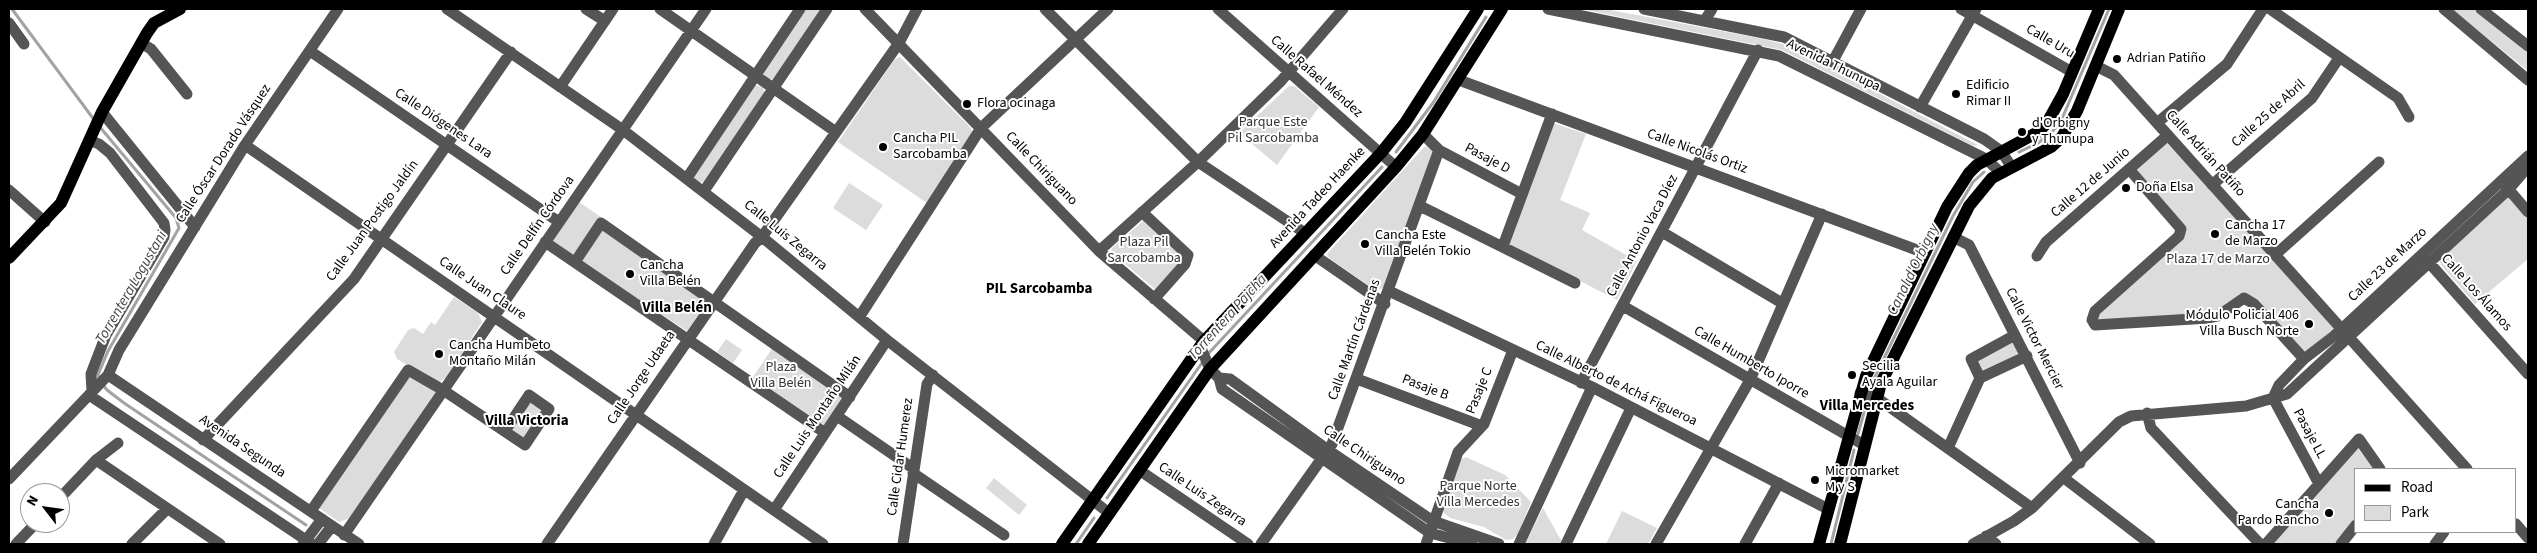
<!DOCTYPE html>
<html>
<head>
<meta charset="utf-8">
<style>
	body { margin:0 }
	#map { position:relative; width:2537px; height:553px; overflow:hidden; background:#fff; font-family:"Source Sans 3",sans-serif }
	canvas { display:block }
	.frame { position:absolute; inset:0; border:10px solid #000; pointer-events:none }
	.legend { position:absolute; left:2354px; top:468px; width:162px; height:65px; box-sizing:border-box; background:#fff; border:1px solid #999; margin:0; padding:6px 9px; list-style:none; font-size:15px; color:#000 }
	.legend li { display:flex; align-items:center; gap:10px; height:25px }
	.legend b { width:25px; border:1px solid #999 }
	.north { position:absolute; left:20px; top:483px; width:50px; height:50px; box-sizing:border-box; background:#fff; border:1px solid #999; border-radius:50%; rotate:300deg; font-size:14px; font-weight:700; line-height:20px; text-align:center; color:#000 }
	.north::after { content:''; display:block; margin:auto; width:18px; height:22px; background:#000; clip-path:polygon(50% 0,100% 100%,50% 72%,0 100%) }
</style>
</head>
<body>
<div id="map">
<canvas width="2537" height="553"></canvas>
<div class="frame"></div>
<ul class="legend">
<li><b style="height:6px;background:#000"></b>Road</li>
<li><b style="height:14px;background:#dcdcdc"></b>Park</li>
</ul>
<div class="north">N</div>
</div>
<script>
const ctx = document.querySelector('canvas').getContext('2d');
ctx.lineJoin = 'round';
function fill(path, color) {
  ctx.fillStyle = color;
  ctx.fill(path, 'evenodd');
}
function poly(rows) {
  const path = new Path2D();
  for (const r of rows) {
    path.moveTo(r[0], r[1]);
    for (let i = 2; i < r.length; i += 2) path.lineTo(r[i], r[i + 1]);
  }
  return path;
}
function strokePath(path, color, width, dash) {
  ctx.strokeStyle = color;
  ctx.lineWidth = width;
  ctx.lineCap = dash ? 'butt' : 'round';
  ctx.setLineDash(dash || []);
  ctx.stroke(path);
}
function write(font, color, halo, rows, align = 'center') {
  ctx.font = font + ' "Source Sans 3",sans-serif';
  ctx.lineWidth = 4;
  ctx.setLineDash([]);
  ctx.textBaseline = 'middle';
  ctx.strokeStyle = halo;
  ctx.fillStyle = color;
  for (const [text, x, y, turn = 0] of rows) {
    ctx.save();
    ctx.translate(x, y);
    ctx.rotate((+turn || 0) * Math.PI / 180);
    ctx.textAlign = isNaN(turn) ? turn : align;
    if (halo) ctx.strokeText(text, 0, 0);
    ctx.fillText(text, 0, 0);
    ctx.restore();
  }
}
fill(poly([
	[805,9,823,9,775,79,768,80,763,73],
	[1581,9,1605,9,1764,39,1786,45,1978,145,1973,146,1782,50],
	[2452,9,2474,9,2528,51,2528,71],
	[900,57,971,128,972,132,927,203,838,142,895,59],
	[754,85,763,87,764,93,703,182,695,183,692,173],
	[1289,86,1294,86,1319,107,1277,165,1239,133],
	[1553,123,1586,134,1560,200,1590,213,1582,230,1637,261,1617,300,1508,244],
	[2164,142,2168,144,2335,329,2316,346,2303,352,2249,297,2217,314,2098,321,2098,314,2181,238,2136,168],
	[1427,146,1434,153,1384,287,1377,291,1329,258,1327,254,1424,147],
	[849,183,883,205,866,230,833,208],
	[2508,196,2528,216,2528,259,2475,304,2441,265,2439,259],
	[579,202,601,217,573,255,553,241],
	[1144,220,1185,259,1156,290,1111,252,1112,248],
	[602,230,707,302,687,331,583,263,582,258],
	[454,297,478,313,482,322,447,376,440,382,436,382,397,359,394,352,408,330,414,328,423,334,431,322,435,325],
	[726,339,742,350,733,363,717,352],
	[2010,342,2014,343,2018,354,1982,373,1976,360],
	[773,347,842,397,825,424,822,426,751,380],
	[407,376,436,391,350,518,339,522,319,508],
	[530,402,543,411,525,440,511,429],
	[2358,448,2373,469,2356,469,2356,518,2335,544,2272,544],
	[1466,457,1505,475,1531,502,1518,534,1513,539,1506,540,1484,527,1450,518,1444,513,1442,507,1460,460],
	[994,478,1027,505,1019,515,986,488],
	[1543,508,1562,542,1561,544,1525,544],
	[1622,511,1657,528,1648,544,1606,544]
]), '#dcdcdc');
strokePath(poly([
	[12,9,95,121],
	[99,126,176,218,179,228,108,351,98,375,100,380],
	[1396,152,1433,103,1486,17],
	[2019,152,2038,143,2052,132,2061,121,2109,9],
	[1207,355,1382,167],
	[1872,383,1953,216,1973,182,1984,172],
	[103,385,107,390,124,403,306,525],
	[1858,434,1867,402],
	[1107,498,1204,360],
	[1076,544,1094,518],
	[1831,544,1854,450]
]), '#a3a3a3', 3);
strokePath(poly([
	[447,9,623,130,762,237,887,340,1109,513],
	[586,9,605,21],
	[660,9,836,132],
	[865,9,1099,251,1204,341],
	[1045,9,1198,162,1305,233],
	[1218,9,1396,167],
	[1548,9,1779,56,1986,159,2000,172],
	[1644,9,1784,37,1984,139,2001,151,2011,166],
	[1961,9,2072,72],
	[2270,9,2398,98,2409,117],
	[2444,9,2528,80],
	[2481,9,2528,46],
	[1705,20,1712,9],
	[9,23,24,44],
	[141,43,151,49,187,94],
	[310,51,559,222],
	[1833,61,1861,9],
	[2096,66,2114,75,2467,469],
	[1459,80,1925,253],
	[560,87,613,9],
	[1920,107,1976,9],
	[102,112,195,227],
	[2157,123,2227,64,2263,9],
	[89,140,99,144,110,153,164,223,165,230,164,237,106,335,91,374,92,391],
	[245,145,823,544],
	[1439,150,1522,194],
	[2129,169,2181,229,2179,236,2095,311,2092,320,2095,325,2209,318,2218,316,2244,298,2254,304,2304,359],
	[687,178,800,9],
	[2212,185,2312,98,2339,58],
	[2505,185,2528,212],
	[9,190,45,222],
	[704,191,827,9],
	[1420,206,1575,283],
	[1142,212,1188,255,1185,264,1154,299],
	[1662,232,1782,303],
	[1953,237,1969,245,2080,463],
	[545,242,825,433],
	[1503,246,1552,114],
	[1099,251,1198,162,1281,81,1343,9],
	[1314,255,1385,304],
	[2275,255,2379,162],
	[2037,256,2046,242,2168,135],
	[2425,258,2528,374],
	[575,262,601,223,850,397],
	[1389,291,1592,387,1828,509],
	[1623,306,1864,445],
	[860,316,981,128,1108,9],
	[1200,346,1210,369,1219,378,1230,379,1328,450,1433,521,1499,544],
	[108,375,359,544],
	[1219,378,1222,389,1430,533,1472,544],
	[1980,378,1971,359,2015,335],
	[1357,379,1482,426],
	[1581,383,1758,50],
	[1860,393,1877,398,2032,508],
	[89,395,312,544],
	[2273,398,2279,385,2304,359,2334,336,2528,156],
	[2273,398,2319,484],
	[2147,413,2151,428,2260,544],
	[837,416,914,469],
	[203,440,354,279,511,52],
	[1948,448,1980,378,2027,356],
	[96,460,220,544],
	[1139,470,1248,544],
	[913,473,1004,535],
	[2064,478,2150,544],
	[9,479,108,375,119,350,245,145,338,9],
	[60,498,96,460,118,443],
	[774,510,887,340],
	[311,511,408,370,443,390,525,445,549,409,529,395,505,431],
	[2516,524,2528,538],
	[344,535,706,9],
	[1986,536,1996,544],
	[16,544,36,523],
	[132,544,166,510],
	[303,544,322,519],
	[318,544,332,526],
	[547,544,755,243,762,237,899,43,917,9],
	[714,544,744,490],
	[903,544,927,384,933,375],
	[1261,544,1332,444,1439,150,1423,134],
	[1426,544,1458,452,1484,424,1513,350],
	[1519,544,1592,387],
	[1566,544,1631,408],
	[1656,544,1750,380,1822,214],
	[1745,544,1779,483],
	[1973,544,2014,521,2032,508,2119,422,2131,416,2246,406,2287,394,2509,189,2528,167],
	[2266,544,2359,439,2380,469],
	[2341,544,2356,525],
	[2435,544,2444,532]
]), '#555', 11);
strokePath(poly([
	[9,258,61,203,102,112,147,33,154,23,180,9],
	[1062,544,1204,341,1381,153,1405,123,1478,9],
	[1088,544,1210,369,1396,167,1423,134,1502,9],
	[1819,544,1866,376,1947,207,1969,173,1977,165,2038,132,2047,123,2063,94,2099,9],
	[1840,544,1881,383,1969,206,1992,178,2051,147,2062,137,2077,111,2119,9]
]), '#000', 12);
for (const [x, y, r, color] of [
	[2117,59,5,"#000"],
	[1956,94,5,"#000"],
	[967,104,5,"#000"],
	[2022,132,5,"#000"],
	[883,147,5,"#000"],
	[2126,188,5,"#000"],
	[2215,234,5,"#000"],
	[1365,244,5,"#000"],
	[630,274,5,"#000"],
	[2309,324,5,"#000"],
	[439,354,5,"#000"],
	[1852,375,5,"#000"],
	[1815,480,5,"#000"],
	[2329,513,5,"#000"]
]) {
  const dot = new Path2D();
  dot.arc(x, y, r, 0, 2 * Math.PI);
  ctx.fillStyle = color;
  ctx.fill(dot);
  strokePath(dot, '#fff', 2);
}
write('14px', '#000', '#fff', [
	["Calle Uru",2050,42,30],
	["Avenida Thunupa",1833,66,26],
	["Calle Rafael Méndez",1316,77,41],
	["Calle 25 de Abril",2269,114,-42],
	["Calle Diógenes Lara",443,124,34],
	["Calle Nicolás Ortiz",1697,152,20],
	["Calle Óscar Dorado Vásquez",224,154,-57],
	["Calle Adrián Patiño",2205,154,48],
	["Pasaje D",1487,159,28],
	["Calle Chiriguano",1041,169,46],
	["Calle 12 de Junio",2091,183,-41],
	["Avenida Tadeo Haenke",1318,198,-47],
	["Calle Juan Postigo Jaldín",373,221,-54],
	["Calle Delfín Córdova",538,226,-55],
	["Calle Luis Zegarra",785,236,39],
	["Calle Antonio Vaca Díez",1643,236,-62],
	["Calle 23 de Marzo",2388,265,-43],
	["Calle Juan Claure",482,289,34],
	["Calle Los Álamos",2476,293,48],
	["Calle Victor Mercier",2034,339,63],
	["Calle Martín Cárdenas",1355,340,-70],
	["Calle Humberto Iporre",1751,363,30],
	["Calle Jorge Udaeta",642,378,-56],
	["Calle Alberto de Achá Figueroa",1616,384,26],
	["Pasaje B",1425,388,21],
	["Pasaje C",1480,391,-68],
	["Calle Luis Montaño Milán",818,417,-56],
	["Pasaje LL",2309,434,62],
	["Avenida Segunda",242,447,34],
	["Calle Chiriguano",1364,456,34],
	["Calle Cidar Humerez",901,457,-82],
	["Calle Luis Zegarra",1202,495,34]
]);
write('14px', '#000', '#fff', [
	["Adrian Patiño",2127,59],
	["Edificio",1966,86],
	["Rimar II",1966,102],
	["Flora ocinaga",977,104],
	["d'Orbigny",2032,124],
	["y Thunupa",2032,140],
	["Cancha PIL",893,139],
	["Sarcobamba",893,155],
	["Doña Elsa",2136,188],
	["Cancha 17",2225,226],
	["de Marzo",2225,242],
	["Cancha Este",1375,236],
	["Villa Belén Tokio",1375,252],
	["Cancha",640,266],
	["Villa Belén",640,282],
	["Módulo Policial 406",2299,316,"right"],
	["Villa Busch Norte",2299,332,"right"],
	["Cancha Humbeto",449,346],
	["Montaño Milán",449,362],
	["Secilia",1862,367],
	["Ayala Aguilar",1862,383],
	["Micromarket",1825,472],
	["M y S",1825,488],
	["Cancha",2319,505,"right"],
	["Pardo Rancho",2319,521,"right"]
], 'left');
write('14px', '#333', '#fff', [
	["Parque Este",1273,123],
	["Pil Sarcobamba",1273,139],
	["Plaza Pil",1144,243],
	["Sarcobamba",1144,259],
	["Plaza 17 de Marzo",2218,260],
	["Plaza",781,368],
	["Villa Belén",781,384],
	["Parque Norte",1478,487],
	["Villa Mercedes",1478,503]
]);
write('italic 15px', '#444', '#fff', [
	["Canal d'Orbigny",1914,270,-64],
	["Torrentera Logustani",132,288,-60],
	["Torrentera Pajcha",1228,318,-48]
]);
write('bold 15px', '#000', '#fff', [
	["PIL Sarcobamba",1039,290],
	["Villa Belén",677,309],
	["Villa Mercedes",1867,407],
	["Villa Victoria",527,422]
]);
</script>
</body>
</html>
